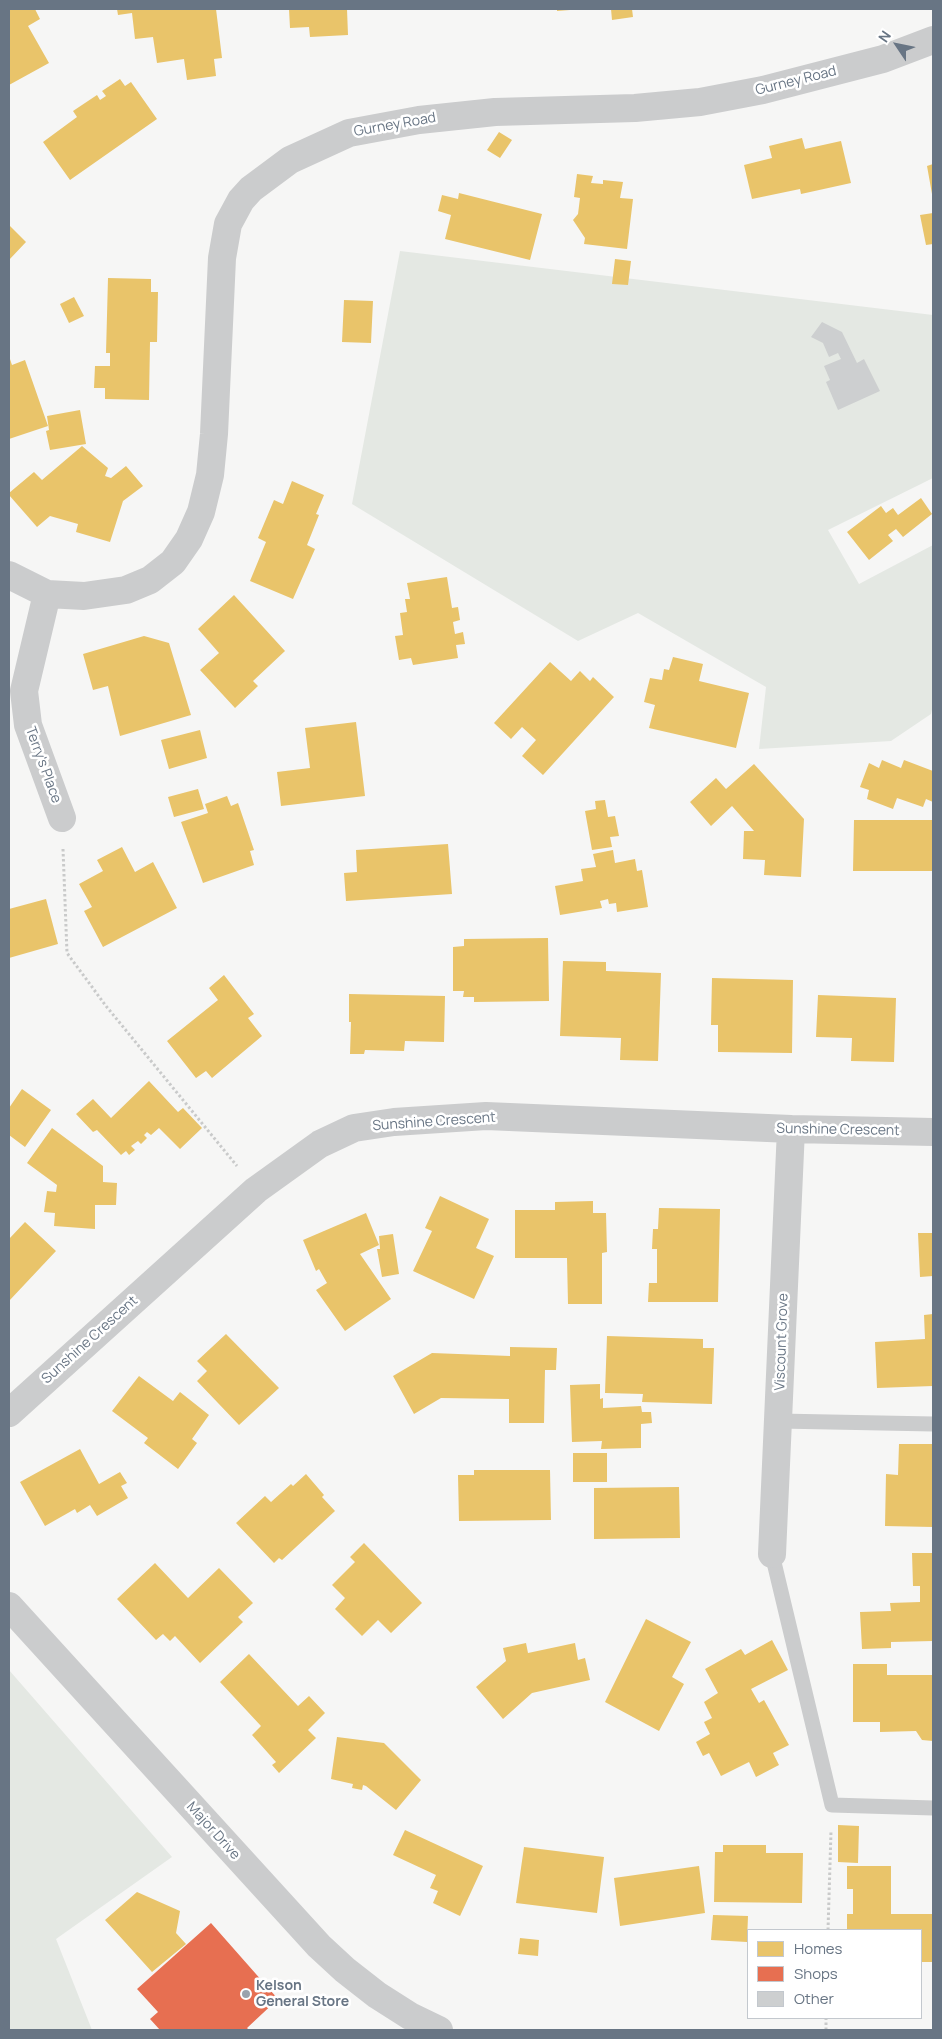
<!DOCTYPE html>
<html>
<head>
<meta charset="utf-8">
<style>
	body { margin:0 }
	#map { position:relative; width:942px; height:2039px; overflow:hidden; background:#f6f6f5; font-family:Manrope,sans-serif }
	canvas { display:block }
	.frame { position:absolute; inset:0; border:10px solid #687584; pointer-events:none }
	.legend { position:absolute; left:747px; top:1929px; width:175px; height:90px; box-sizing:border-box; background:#fff; border:1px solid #c3c8ce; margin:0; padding:6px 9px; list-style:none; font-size:15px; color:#687584 }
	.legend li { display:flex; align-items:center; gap:10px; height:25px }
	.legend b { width:25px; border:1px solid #c3c8ce }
	.north { position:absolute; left:872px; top:20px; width:50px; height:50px; -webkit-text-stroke:4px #fff; paint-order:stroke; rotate:304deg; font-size:14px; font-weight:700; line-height:20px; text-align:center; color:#687584 }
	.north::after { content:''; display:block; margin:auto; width:18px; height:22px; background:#687584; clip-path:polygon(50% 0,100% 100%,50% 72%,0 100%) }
</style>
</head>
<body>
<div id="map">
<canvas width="942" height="2039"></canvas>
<div class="frame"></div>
<ul class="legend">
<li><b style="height:14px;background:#e9c46a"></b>Homes</li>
<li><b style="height:14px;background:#e76f51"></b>Shops</li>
<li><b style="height:14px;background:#cdcfd0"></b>Other</li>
</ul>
<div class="north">N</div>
</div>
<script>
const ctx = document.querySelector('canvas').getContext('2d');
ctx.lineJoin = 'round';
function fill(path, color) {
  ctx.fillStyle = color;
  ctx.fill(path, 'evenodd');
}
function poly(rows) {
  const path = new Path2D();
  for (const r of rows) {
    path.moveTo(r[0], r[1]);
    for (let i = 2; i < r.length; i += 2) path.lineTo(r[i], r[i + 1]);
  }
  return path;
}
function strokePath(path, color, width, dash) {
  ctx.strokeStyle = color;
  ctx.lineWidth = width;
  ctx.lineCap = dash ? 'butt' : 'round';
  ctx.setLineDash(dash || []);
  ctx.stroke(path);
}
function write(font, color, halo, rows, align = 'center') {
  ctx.font = font + ' Manrope,sans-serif';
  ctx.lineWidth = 5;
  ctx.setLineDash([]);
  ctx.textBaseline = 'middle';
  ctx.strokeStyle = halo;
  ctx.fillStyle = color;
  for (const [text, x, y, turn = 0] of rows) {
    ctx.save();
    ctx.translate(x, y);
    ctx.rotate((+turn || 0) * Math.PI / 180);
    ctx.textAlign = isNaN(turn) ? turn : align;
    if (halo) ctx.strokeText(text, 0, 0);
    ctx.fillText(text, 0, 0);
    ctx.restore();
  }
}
fill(poly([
	[400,251,933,315,933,478,828,530,859,584,933,545,933,705,931,714,891,741,759,749,766,687,638,613,578,641,352,504],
	[9,1670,172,1857,56,1939,92,2030,9,2030]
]), '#e4e8e3');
fill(poly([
	[9,9,35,9,40,19,28,26,49,63,9,85],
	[117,9,216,9,222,58,214,59,216,76,187,80,184,59,157,63,153,37,135,39,132,13,118,15],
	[289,9,347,9,348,35,310,37,309,27,290,28],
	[557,9,570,9,570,10,557,11],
	[611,9,632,9,633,17,612,20],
	[120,79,125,86,131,82,157,119,70,180,43,142,77,117,73,111,97,95,100,100,106,96,102,91],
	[499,132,512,140,500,158,487,150],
	[802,138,805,149,841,141,851,183,801,194,800,189,752,199,744,165,772,158,769,146],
	[933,164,933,194,932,194,927,166],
	[577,174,593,176,591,183,603,184,603,180,623,182,620,198,633,199,627,249,584,244,585,238,573,220,578,214,580,198,574,197],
	[459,193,542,214,530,260,445,239,451,215,438,211,442,195,458,199],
	[933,213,933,244,926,245,920,215],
	[9,225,26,242,9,260],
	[615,259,631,261,628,285,612,284],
	[108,278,151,279,151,292,158,292,157,342,150,342,149,400,105,399,105,388,94,388,95,366,110,366,110,353,106,353],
	[74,297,84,316,69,323,60,304],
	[344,300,373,301,371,343,342,342],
	[9,356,12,365,25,360,48,426,9,439],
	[80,410,86,444,50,450,46,431,49,430,47,416],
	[82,446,108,468,105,476,111,478,126,466,143,486,123,501,110,542,76,532,78,524,50,516,37,527,9,495,9,493,34,472,42,480],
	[292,481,324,495,316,514,319,515,307,545,315,549,293,599,250,581,266,542,258,538,274,500,283,504],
	[921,498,932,514,903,537,896,529,888,535,893,541,869,560,847,532,881,506,886,513,893,508,898,515],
	[447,577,452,608,458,607,460,620,453,622,455,634,463,632,465,644,456,645,458,658,413,665,411,658,399,660,395,636,403,635,400,613,407,612,405,599,410,599,407,583],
	[234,595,285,651,253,681,258,686,235,708,200,670,219,653,198,629],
	[144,636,169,643,191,715,120,736,108,686,93,690,83,654],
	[673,657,703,664,699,681,749,693,736,748,649,728,655,705,644,702,650,678,662,680,664,669,669,670],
	[550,662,571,681,580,671,590,681,593,677,614,697,543,775,522,756,536,740,522,727,511,739,494,723],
	[356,722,365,796,281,806,277,772,310,768,305,728],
	[200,730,207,758,169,769,161,740],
	[882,760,901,768,904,760,933,771,933,802,926,799,923,807,897,798,893,809,867,799,869,790,860,787,869,763,879,768],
	[754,764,804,819,801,877,764,875,765,860,743,859,744,831,754,831,732,806,711,826,690,802,716,778,726,789],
	[198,789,204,809,174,817,168,797],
	[227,796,231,806,238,803,254,850,250,851,254,865,203,883,181,822,208,813,205,804],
	[605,800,608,817,615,816,619,836,610,837,612,847,592,850,585,811,596,809,595,801],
	[854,820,933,820,933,871,853,871],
	[448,844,452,894,346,901,344,873,357,872,356,850],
	[122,847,135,872,153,862,177,908,103,947,84,911,92,907,79,884,103,871,97,860],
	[613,850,615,863,635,859,637,871,642,870,648,907,617,912,616,903,609,904,608,899,600,901,602,908,560,915,555,886,583,881,581,869,596,867,593,854],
	[46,899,58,944,9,958,9,909],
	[548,938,549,1001,474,1002,474,997,463,997,464,991,453,991,453,947,464,946,464,939],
	[563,961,606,962,606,971,661,973,658,1061,620,1060,621,1038,560,1036],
	[224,975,254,1014,248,1018,262,1036,212,1078,206,1071,196,1078,167,1041,218,1000,209,988],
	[712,978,793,980,792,1053,718,1052,718,1025,711,1025],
	[349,994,445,996,444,1042,405,1041,404,1051,365,1050,364,1054,350,1054,351,1022,349,1022],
	[818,995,896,998,894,1062,851,1061,852,1038,816,1037],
	[149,1081,178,1112,183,1108,202,1128,180,1149,159,1128,151,1135,147,1132,144,1135,147,1138,141,1144,138,1141,131,1146,135,1150,129,1155,126,1151,121,1155,97,1130,93,1132,76,1114,93,1099,111,1118],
	[22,1089,51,1110,25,1147,9,1135,9,1108],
	[52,1128,103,1166,103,1182,117,1183,116,1205,95,1205,95,1229,54,1226,55,1213,44,1212,47,1191,56,1192,57,1185,27,1163],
	[440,1196,489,1219,476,1248,494,1256,474,1299,413,1271,432,1231,425,1228],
	[593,1201,593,1213,606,1213,607,1252,602,1253,602,1304,568,1304,567,1258,515,1258,515,1210,555,1210,555,1202],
	[659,1208,720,1209,718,1302,648,1302,649,1283,657,1283,657,1249,652,1249,653,1229,658,1229],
	[366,1213,379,1245,360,1254,391,1299,345,1331,316,1290,327,1283,319,1269,316,1271,303,1240],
	[25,1222,56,1251,9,1301,9,1239],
	[918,1233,933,1233,933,1276,920,1277],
	[393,1234,399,1274,382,1277,377,1249,380,1249,379,1236],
	[933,1314,933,1386,877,1388,875,1342,925,1339,924,1315],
	[226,1334,279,1388,239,1425,197,1381,207,1371,197,1361],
	[607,1336,703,1339,703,1348,714,1348,712,1404,642,1402,643,1394,605,1393],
	[510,1347,557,1348,556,1370,545,1370,544,1423,509,1423,509,1399,441,1398,414,1414,393,1376,432,1353,510,1356],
	[139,1376,173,1401,180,1392,209,1415,192,1439,197,1443,178,1469,144,1443,148,1438,112,1411],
	[600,1384,600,1399,603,1398,603,1408,641,1406,642,1412,651,1412,652,1423,641,1424,641,1448,601,1449,602,1441,572,1442,570,1385],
	[899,1444,933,1444,933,1527,885,1526,886,1474,898,1475],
	[80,1449,99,1484,120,1472,127,1483,121,1486,128,1498,97,1516,90,1505,77,1513,75,1509,45,1526,20,1482],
	[573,1453,607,1453,607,1482,573,1482],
	[474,1470,550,1470,551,1520,459,1521,458,1475,474,1475],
	[306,1474,324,1495,322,1497,335,1511,282,1560,279,1558,274,1563,236,1523,265,1496,271,1502,291,1484,293,1486],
	[679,1487,680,1538,594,1539,594,1488],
	[364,1543,422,1603,391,1633,378,1620,362,1636,335,1609,345,1598,332,1585,355,1562,350,1557],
	[912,1553,933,1553,933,1641,891,1642,891,1648,862,1649,860,1612,891,1611,890,1603,920,1602,920,1586,913,1586],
	[155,1563,188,1598,219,1568,253,1603,238,1617,243,1622,200,1663,175,1636,170,1641,163,1634,156,1640,117,1599],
	[646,1619,691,1642,672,1677,684,1684,659,1731,605,1702],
	[772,1640,788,1670,751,1689,759,1703,764,1700,789,1745,773,1753,779,1765,756,1777,749,1762,721,1776,709,1753,703,1756,696,1742,710,1734,704,1722,712,1718,704,1702,718,1693,705,1669,741,1649,745,1655],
	[526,1643,528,1653,575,1643,578,1660,585,1658,590,1680,532,1693,503,1719,476,1687,506,1661,503,1648],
	[249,1654,298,1706,309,1696,325,1713,308,1730,316,1738,279,1773,272,1765,276,1762,252,1735,261,1726,220,1682],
	[853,1664,887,1664,887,1675,933,1675,933,1741,922,1740,916,1731,880,1732,880,1722,853,1722],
	[337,1737,384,1743,421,1780,396,1810,366,1786,363,1785,362,1790,352,1788,353,1784,331,1779],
	[838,1825,859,1826,858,1863,838,1862],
	[405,1830,483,1866,460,1916,433,1903,438,1891,430,1888,436,1875,393,1855],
	[723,1845,766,1845,766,1853,803,1853,802,1903,714,1902,715,1852,723,1852],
	[524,1847,604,1857,597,1913,516,1903],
	[699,1866,705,1913,620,1926,614,1878],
	[847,1866,891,1866,891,1914,933,1914,933,1962,921,1962,921,1930,847,1930,847,1914,853,1914,853,1889,847,1889],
	[137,1892,180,1911,176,1933,186,1944,152,1972,105,1920],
	[713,1915,748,1916,747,1942,711,1940],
	[520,1938,539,1940,538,1956,518,1954]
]), '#e9c46a');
fill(poly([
	[211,1923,278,1999,247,2028,249,2030,160,2030,150,2019,158,2012,137,1989]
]), '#e76f51');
fill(poly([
	[822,322,842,332,857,363,864,359,880,391,838,410,826,382,830,380,824,366,841,359,838,353,829,357,823,343,811,337]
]), '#cdcfd0');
strokePath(poly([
	[63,849,67,953,106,1006,237,1166],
	[828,1930,831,1831],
	[826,2030,826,2018]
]), '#c9caca', 3, [2.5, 2.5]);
strokePath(poly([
	[779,1421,933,1424],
	[772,1554,832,1805,933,1808]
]), '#cbcccd', 15);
strokePath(poly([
	[9,575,47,594,84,596,126,590,150,580,173,562,189,539,201,512,210,475,214,434,222,258,228,224,241,200,251,189,290,160,349,133,419,120,495,112,635,108,700,102,763,90,883,59,933,40],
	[47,594,24,691,28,725,62,818],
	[9,1413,256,1190,320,1144,354,1128,394,1122,486,1116,791,1129,933,1132],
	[772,1554,791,1129]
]), '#cbcccd', 28);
strokePath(poly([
	[9,1606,319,1946,345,1970,377,1995,410,2016,439,2030]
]), '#cbcccd', 28);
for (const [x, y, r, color] of [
	[246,1994,5,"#9aa2ac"]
]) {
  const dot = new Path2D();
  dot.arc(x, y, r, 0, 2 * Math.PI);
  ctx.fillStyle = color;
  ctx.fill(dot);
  strokePath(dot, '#fff', 2);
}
write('14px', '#687584', '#fff', [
	["Gurney Road",796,81,-14],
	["Gurney Road",395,125,-10],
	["Terry's Place",43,765,70],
	["Sunshine Crescent",434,1122,-4],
	["Sunshine Crescent",838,1130,1],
	["Sunshine Crescent",90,1340,-42],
	["Viscount Grove",782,1342,-88],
	["Major Drive",213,1831,48]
]);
write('bold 14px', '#687584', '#fff', [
	["Kelson",256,1986],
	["General Store",256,2002]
], 'left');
</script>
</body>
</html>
